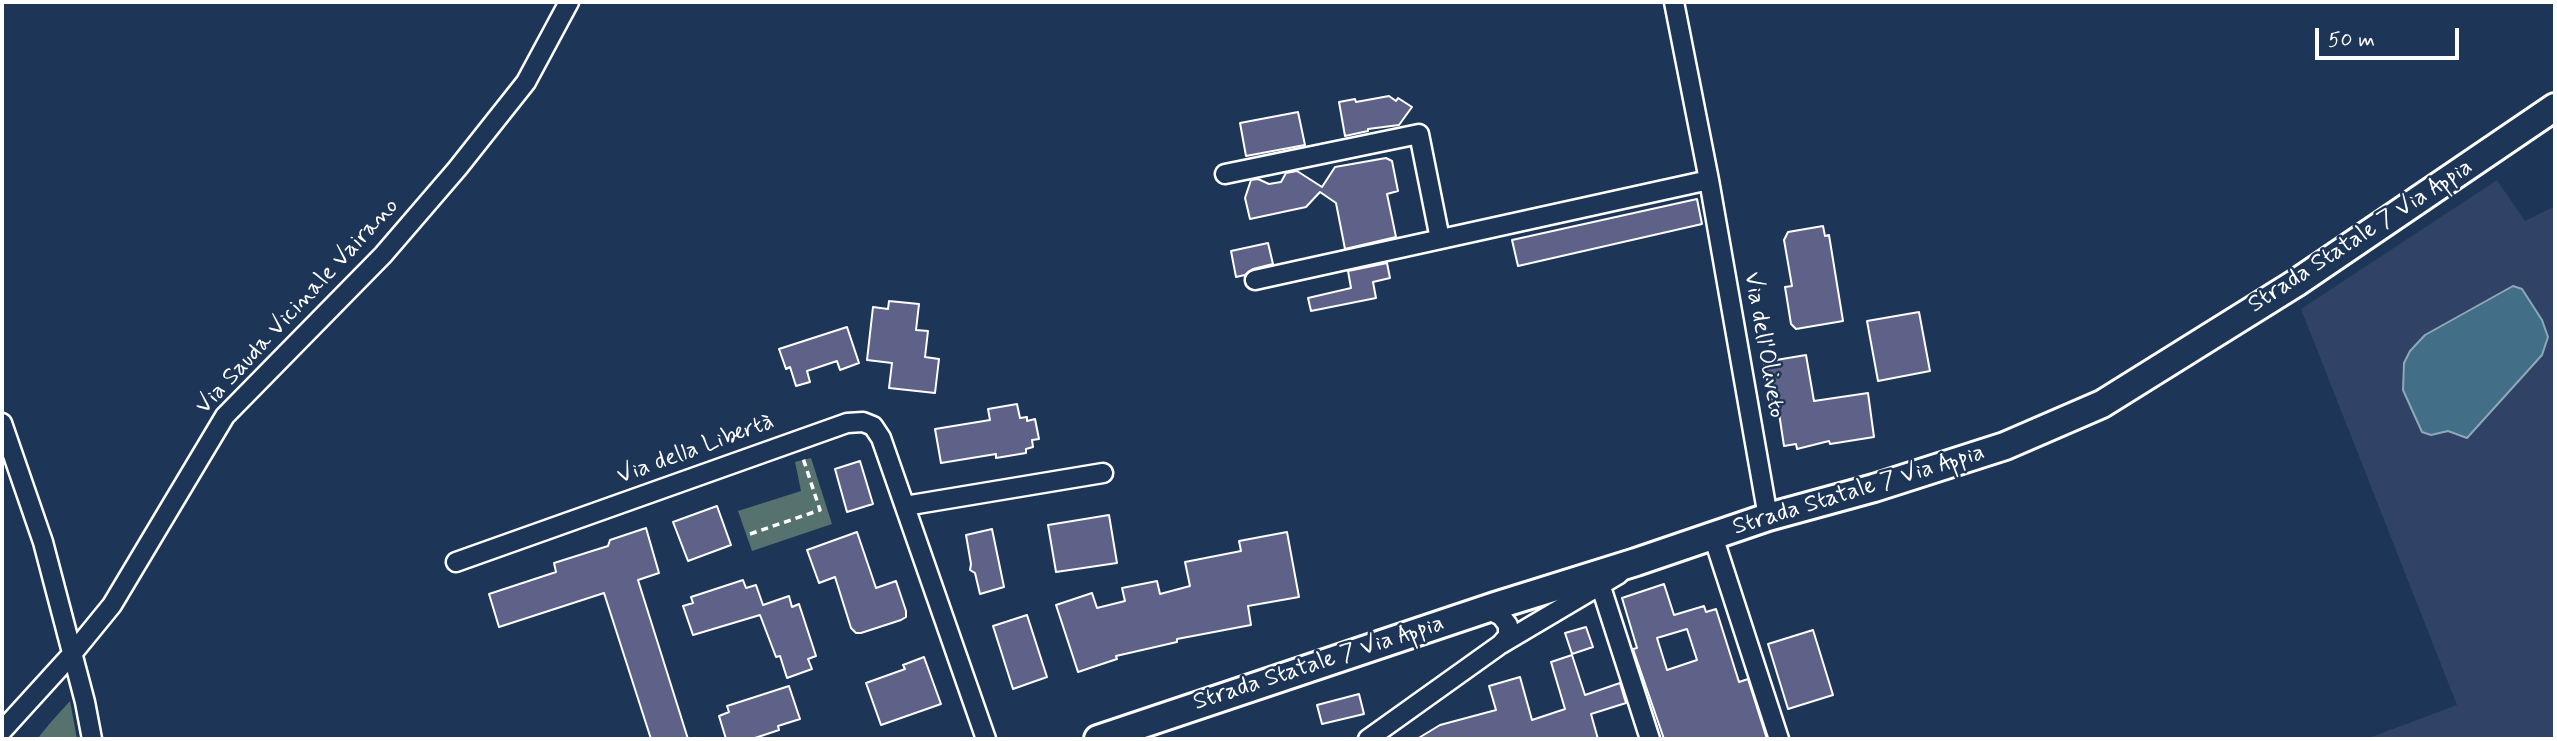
<!DOCTYPE html>
<html>
<head>
<meta charset="utf-8">
<style>
	body { margin:0 }
	#map { position:relative; width:2557px; height:741px; overflow:hidden; background:#1d3557; font-family:Mynerve,sans-serif }
	canvas { display:block }
	.frame { position:absolute; inset:0; border:4px solid #fff; pointer-events:none }
	.scale { position:absolute; left:2315px; top:28px; width:144px; height:32px; box-sizing:border-box; border:4px solid #fff; border-top:0; padding-left:9px; font-size:21px; line-height:24px; white-space:nowrap; color:#fff; -webkit-text-stroke:5px #1d3557; paint-order:stroke }
</style>
</head>
<body>
<div id="map">
<canvas width="2557" height="741"></canvas>
<div class="frame"></div>
<div class="scale">50 m</div>
</div>
<script>
const ctx = document.querySelector('canvas').getContext('2d');
ctx.lineJoin = 'round';
function fill(path, color) {
  ctx.fillStyle = color;
  ctx.fill(path, 'evenodd');
}
function poly(rows) {
  const path = new Path2D();
  for (const r of rows) {
    path.moveTo(r[0], r[1]);
    for (let i = 2; i < r.length; i += 2) path.lineTo(r[i], r[i + 1]);
  }
  return path;
}
function strokePath(path, color, width, dash) {
  ctx.strokeStyle = color;
  ctx.lineWidth = width;
  ctx.lineCap = dash ? 'butt' : 'round';
  ctx.setLineDash(dash || []);
  ctx.stroke(path);
}
function write(font, color, halo, rows, align = 'center') {
  ctx.font = font + ' Mynerve,sans-serif';
  ctx.lineWidth = 5;
  ctx.setLineDash([]);
  ctx.textBaseline = 'middle';
  ctx.strokeStyle = halo;
  ctx.fillStyle = color;
  for (const [text, x, y, turn = 0] of rows) {
    ctx.save();
    ctx.translate(x, y);
    ctx.rotate((+turn || 0) * Math.PI / 180);
    ctx.textAlign = isNaN(turn) ? turn : align;
    if (halo) ctx.strokeText(text, 0, 0);
    ctx.fillText(text, 0, 0);
    ctx.restore();
  }
}
fill(poly([
	[2497,180,2525,221,2555,206,2555,739,2366,739,2457,705,2301,309]
]), '#304266');
fill(poly([
	[811,458,832,524,752,551,738,511,801,491,795,462],
	[70,701,77,739,37,739,51,722]
]), '#56726f');
const water = poly([
	[2513,286,2522,289,2542,320,2548,337,2542,355,2467,438,2448,431,2431,435,2422,432,2403,390,2404,363,2410,351,2425,335,2513,286]
]);
fill(water, '#426e87');
strokePath(water, '#8ea8b7', 2);
const building = poly([
	[1389,96,1396,101,1398,98,1412,107,1399,125,1368,129,1368,131,1345,136,1339,102,1355,99,1356,102,1389,96],
	[1298,112,1305,145,1246,156,1240,123,1298,112],
	[1386,158,1392,161,1398,191,1387,194,1396,237,1345,249,1336,203,1320,192,1306,207,1250,219,1245,198,1251,180,1258,179,1269,184,1281,182,1286,173,1297,171,1322,187,1335,167,1386,158],
	[1697,199,1702,224,1518,266,1512,240,1697,199],
	[1823,226,1825,236,1829,235,1843,321,1796,329,1791,324,1785,287,1792,286,1784,240,1788,232,1823,226],
	[1268,243,1273,264,1253,269,1245,275,1236,277,1231,251,1268,243],
	[1387,263,1390,278,1373,282,1376,298,1311,311,1308,298,1351,288,1348,271,1387,263],
	[889,301,919,304,916,330,928,331,925,357,939,359,935,393,889,388,892,363,867,360,873,307,888,309,889,301],
	[1919,312,1930,371,1878,381,1867,321,1919,312],
	[847,327,859,363,840,370,837,361,807,371,810,382,796,386,790,367,786,369,779,349,847,327],
	[1806,355,1814,401,1868,393,1874,437,1830,444,1829,441,1797,449,1796,444,1784,446,1777,400,1771,401,1764,362,1806,355],
	[1017,404,1020,418,1027,417,1027,421,1035,419,1039,439,1032,440,1033,447,1026,449,1026,453,996,458,996,454,941,463,935,429,990,420,988,409,1017,404],
	[860,461,873,504,847,512,835,469,860,461],
	[717,506,731,545,688,561,673,522,717,506],
	[1109,515,1117,563,1056,572,1048,525,1109,515],
	[646,528,659,573,638,580,688,739,651,739,604,593,499,627,489,594,556,572,554,563,608,546,610,540,646,528],
	[992,529,1004,587,980,594,975,573,970,570,971,564,966,535,992,529],
	[857,532,876,588,896,581,906,611,906,617,901,620,861,633,856,633,851,628,835,577,819,583,807,550,857,532],
	[1287,532,1299,597,1248,606,1251,625,1177,639,1177,642,1116,656,1117,659,1078,672,1056,605,1092,593,1097,608,1125,601,1122,588,1157,581,1160,594,1190,586,1185,562,1241,551,1239,541,1287,532],
	[743,580,746,588,756,585,763,605,789,596,792,607,799,604,816,656,808,659,812,669,787,678,780,656,776,657,760,615,693,635,683,606,693,603,691,597,743,580],
	[1664,584,1674,615,1704,606,1706,612,1716,609,1739,682,1748,679,1767,739,1664,739,1633,649,1637,648,1622,598,1664,584],
	[1687,629,1697,660,1667,670,1657,638,1687,629],
	[1027,615,1047,677,1013,689,993,626,1027,615],
	[1586,627,1593,647,1572,654,1565,633,1586,627],
	[1813,630,1833,695,1788,709,1768,644,1813,630],
	[1572,655,1585,695,1620,683,1626,703,1591,714,1598,739,1417,739,1440,725,1496,710,1489,686,1520,677,1532,720,1565,709,1551,662,1572,655],
	[924,657,941,704,881,725,866,683,905,669,903,665,924,657],
	[789,686,800,719,778,726,779,730,752,739,726,739,719,716,729,712,727,706,789,686],
	[1359,694,1364,714,1322,724,1317,705,1359,694]
]);
fill(building, '#5e6288');
strokePath(building, '#fff', 2);
const street = poly([
	[1674,2,1709,180,1768,517],
	[1225,174,1419,134,1440,239],
	[1255,280,1709,180],
	[2,423,43,542,85,702,92,739],
	[905,506,1103,473],
	[1713,536,1779,739],
	[456,562,847,423,863,422,873,426,881,438,986,739],
	[1601,587,1650,739],
	[1487,609,1501,616,1508,625,1508,636,1501,644],
	[2,731,72,654,112,605,225,416,383,255,457,169,526,82,569,2],
	[1368,739,1501,644,1619,574]
]);
const secondary = poly([
	[1098,739,1495,606,1636,562,1768,517,1874,488,2005,446,2102,404,2296,283,2555,107]
]);
strokePath(street, '#fff', 23);
strokePath(secondary, '#fff', 32);
strokePath(poly([
	[750,534,820,510,802,455]
]), '#fff', 3.5, [7, 5]);
strokePath(street, '#1d3557', 18);
strokePath(secondary, '#1d3557', 26);
write('24px', '#fff', '#1d3557', [
	["Strada Statale 7 Via Appia",2361,237,-33],
	["Via Sauda Vicinale Vairano",298,307,-47],
	["Via dell'Oliveto",1763,345,80],
	["Via della Libertà",696,450,-20],
	["Strada Statale 7 Via Appia",1859,491,-17],
	["Strada Statale 7 Via Appia",1319,664,-18]
]);
</script>
</body>
</html>
